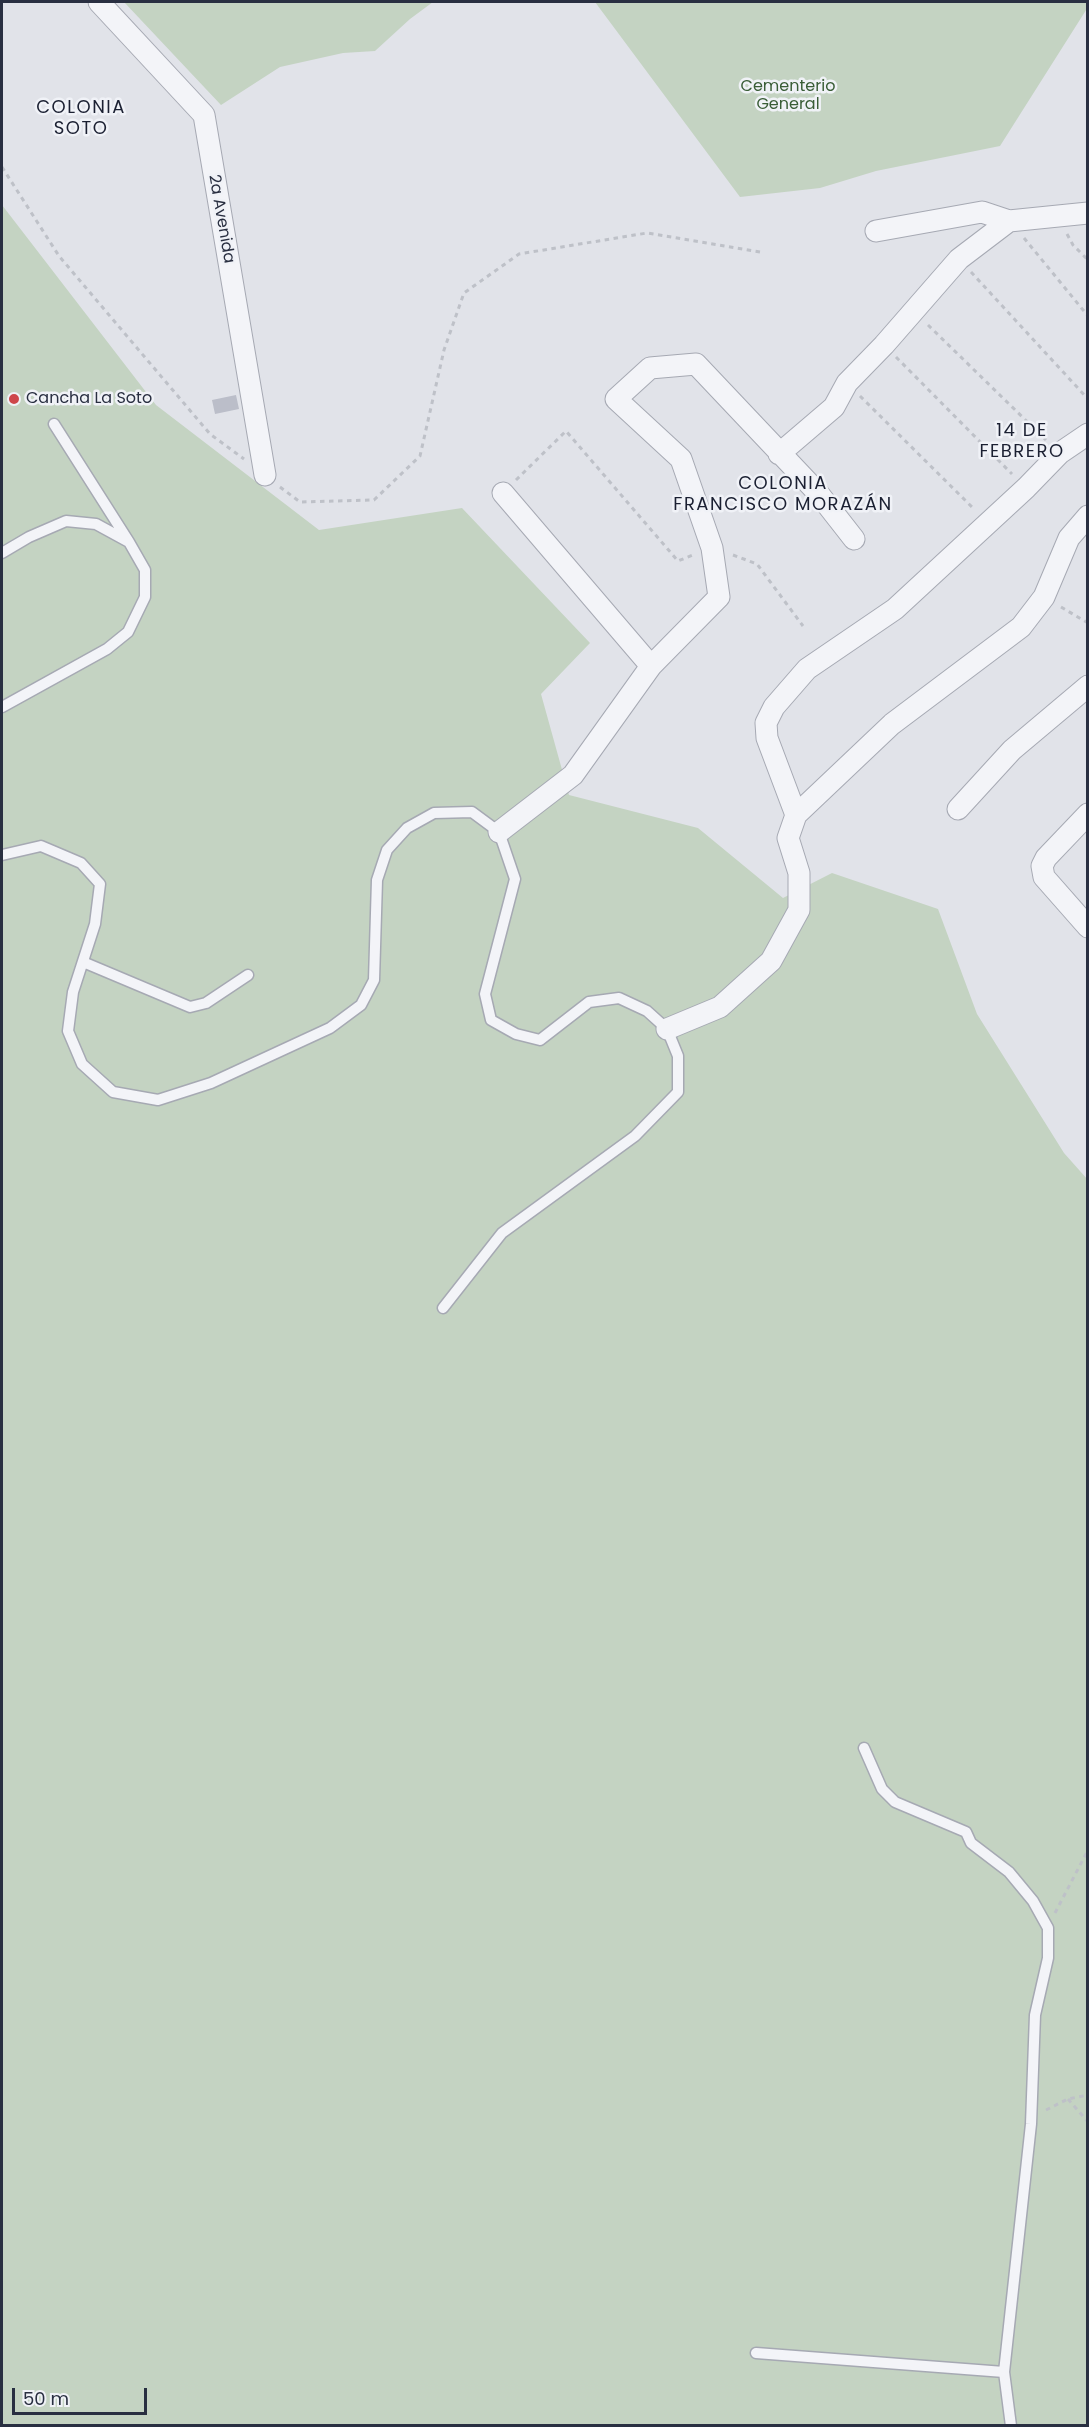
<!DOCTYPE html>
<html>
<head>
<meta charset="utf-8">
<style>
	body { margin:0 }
	#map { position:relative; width:1089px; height:2427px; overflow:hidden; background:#e1e3e9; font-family:Poppins,sans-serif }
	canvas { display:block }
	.frame { position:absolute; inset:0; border:3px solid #292f41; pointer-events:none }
	.scale { position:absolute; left:12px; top:2388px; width:135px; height:27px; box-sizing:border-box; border:3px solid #292f41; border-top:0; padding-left:8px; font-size:18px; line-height:21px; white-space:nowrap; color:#292f41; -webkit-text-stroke:4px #f0f2f7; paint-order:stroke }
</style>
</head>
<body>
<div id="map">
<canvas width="1089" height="2427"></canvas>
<div class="frame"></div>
<div class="scale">50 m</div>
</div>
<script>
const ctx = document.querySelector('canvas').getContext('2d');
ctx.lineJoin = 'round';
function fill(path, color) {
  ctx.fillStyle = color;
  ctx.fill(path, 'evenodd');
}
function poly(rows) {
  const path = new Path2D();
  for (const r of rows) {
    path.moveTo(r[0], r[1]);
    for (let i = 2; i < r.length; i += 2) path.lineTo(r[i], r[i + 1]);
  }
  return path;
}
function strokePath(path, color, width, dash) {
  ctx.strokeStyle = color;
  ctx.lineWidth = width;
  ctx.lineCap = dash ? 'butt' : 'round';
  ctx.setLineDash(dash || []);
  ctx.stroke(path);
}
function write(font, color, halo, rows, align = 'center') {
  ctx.font = font + ' Poppins,sans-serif';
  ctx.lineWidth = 5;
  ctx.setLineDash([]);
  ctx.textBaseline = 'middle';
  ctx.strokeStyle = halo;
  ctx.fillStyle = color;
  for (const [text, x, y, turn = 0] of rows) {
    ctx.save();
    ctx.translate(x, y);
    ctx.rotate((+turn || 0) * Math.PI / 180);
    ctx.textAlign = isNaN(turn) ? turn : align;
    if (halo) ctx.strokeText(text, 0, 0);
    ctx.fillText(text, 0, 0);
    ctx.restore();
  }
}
fill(poly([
	[124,2,433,2,410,19,375,51,343,53,280,67,221,105],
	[595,2,1087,2,1088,7,1000,146,876,171,820,188,740,197],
	[2,205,156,405,319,530,462,508,590,643,541,694,569,795,698,828,783,898,832,873,938,909,977,1014,1064,1153,1088,1180,1087,2425,2,2425]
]), '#c4d3c2');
fill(poly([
	[236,395,239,409,215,414,212,400]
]), '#bbbec9');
const service = poly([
	[54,424,129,542],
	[2,553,29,537,66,521,96,524,129,542,145,570,145,597,128,632,107,649,2,707],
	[2,855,41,846,81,863,100,884,95,924,73,992,68,1031,82,1064,113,1092,158,1100,211,1083,330,1028,361,1005,374,980,377,880,387,850,407,828,434,813,472,812,499,832,515,879,485,994,491,1020,516,1034,540,1040,589,1002,619,998,647,1011,667,1029,678,1056,678,1092,635,1136,502,1233,443,1308],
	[83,962,190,1007,206,1003,248,975],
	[864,1748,882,1789,895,1802,966,1832,971,1843,1009,1872,1033,1901,1048,1928,1048,1958,1035,2015,1031,2124,1004,2372,1011,2426],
	[756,2353,1004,2372]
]);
const minor = poly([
	[99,2,204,115,265,475],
	[876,231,982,212,1009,221,1088,213],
	[779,454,834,407,847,383,884,345,959,259,1009,221],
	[503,493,651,666],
	[958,809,1012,750,1088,686],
	[1088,814,1046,858,1042,866,1044,877,1088,927],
	[796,815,767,738,766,723,774,707,807,669,895,609,1026,488,1060,453,1088,434],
	[499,832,573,775,651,666,719,597,712,548,681,459,616,399,650,368,696,364,818,493,854,539],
	[667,1029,720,1007,771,961,799,910,799,873,788,838,796,815,892,724,1021,627,1044,597,1069,538,1088,516]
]);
strokePath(service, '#a6a9b3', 13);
strokePath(minor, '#a6a9b3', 23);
strokePath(poly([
	[2,167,59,256,210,434,244,459],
	[1067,234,1073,245,1088,260],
	[1024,238,1088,316],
	[971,272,1088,399],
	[928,325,1046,440],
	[896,357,1012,474],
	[860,396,975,510],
	[516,480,566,431,678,561,693,555],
	[280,487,300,502,374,500,420,456,444,350,464,293,519,254,647,233,760,252],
	[733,555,757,564,803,626],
	[1061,607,1088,623],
	[1055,1913,1088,1850],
	[1068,2099,1088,2122],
	[1046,2110,1068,2099,1088,2095]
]), '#bec1c8', 3, [4.5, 4.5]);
strokePath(service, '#f3f4f8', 10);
strokePath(minor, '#f3f4f8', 21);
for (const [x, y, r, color] of [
	[14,399,6,"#ce464a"]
]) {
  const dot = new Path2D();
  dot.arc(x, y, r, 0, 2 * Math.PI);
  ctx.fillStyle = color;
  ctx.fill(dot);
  strokePath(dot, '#f0f2f7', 2);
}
write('16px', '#395d36', '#f0f2f7', [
	["Cementerio",788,87],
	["General",788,105]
]);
write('16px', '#292f41', '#f0f2f7', [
	["2a Avenida",221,219,80]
]);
write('16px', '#292f41', '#f0f2f7', [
	["Cancha La Soto",26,399]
], 'left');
ctx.letterSpacing = '1.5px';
write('18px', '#1b2032', '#f0f2f7', [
	["COLONIA",81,108],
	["SOTO",81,129],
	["14 DE",1022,431],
	["FEBRERO",1022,452],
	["COLONIA",783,484],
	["FRANCISCO MORAZÁN",783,505]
]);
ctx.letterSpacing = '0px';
</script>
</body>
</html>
